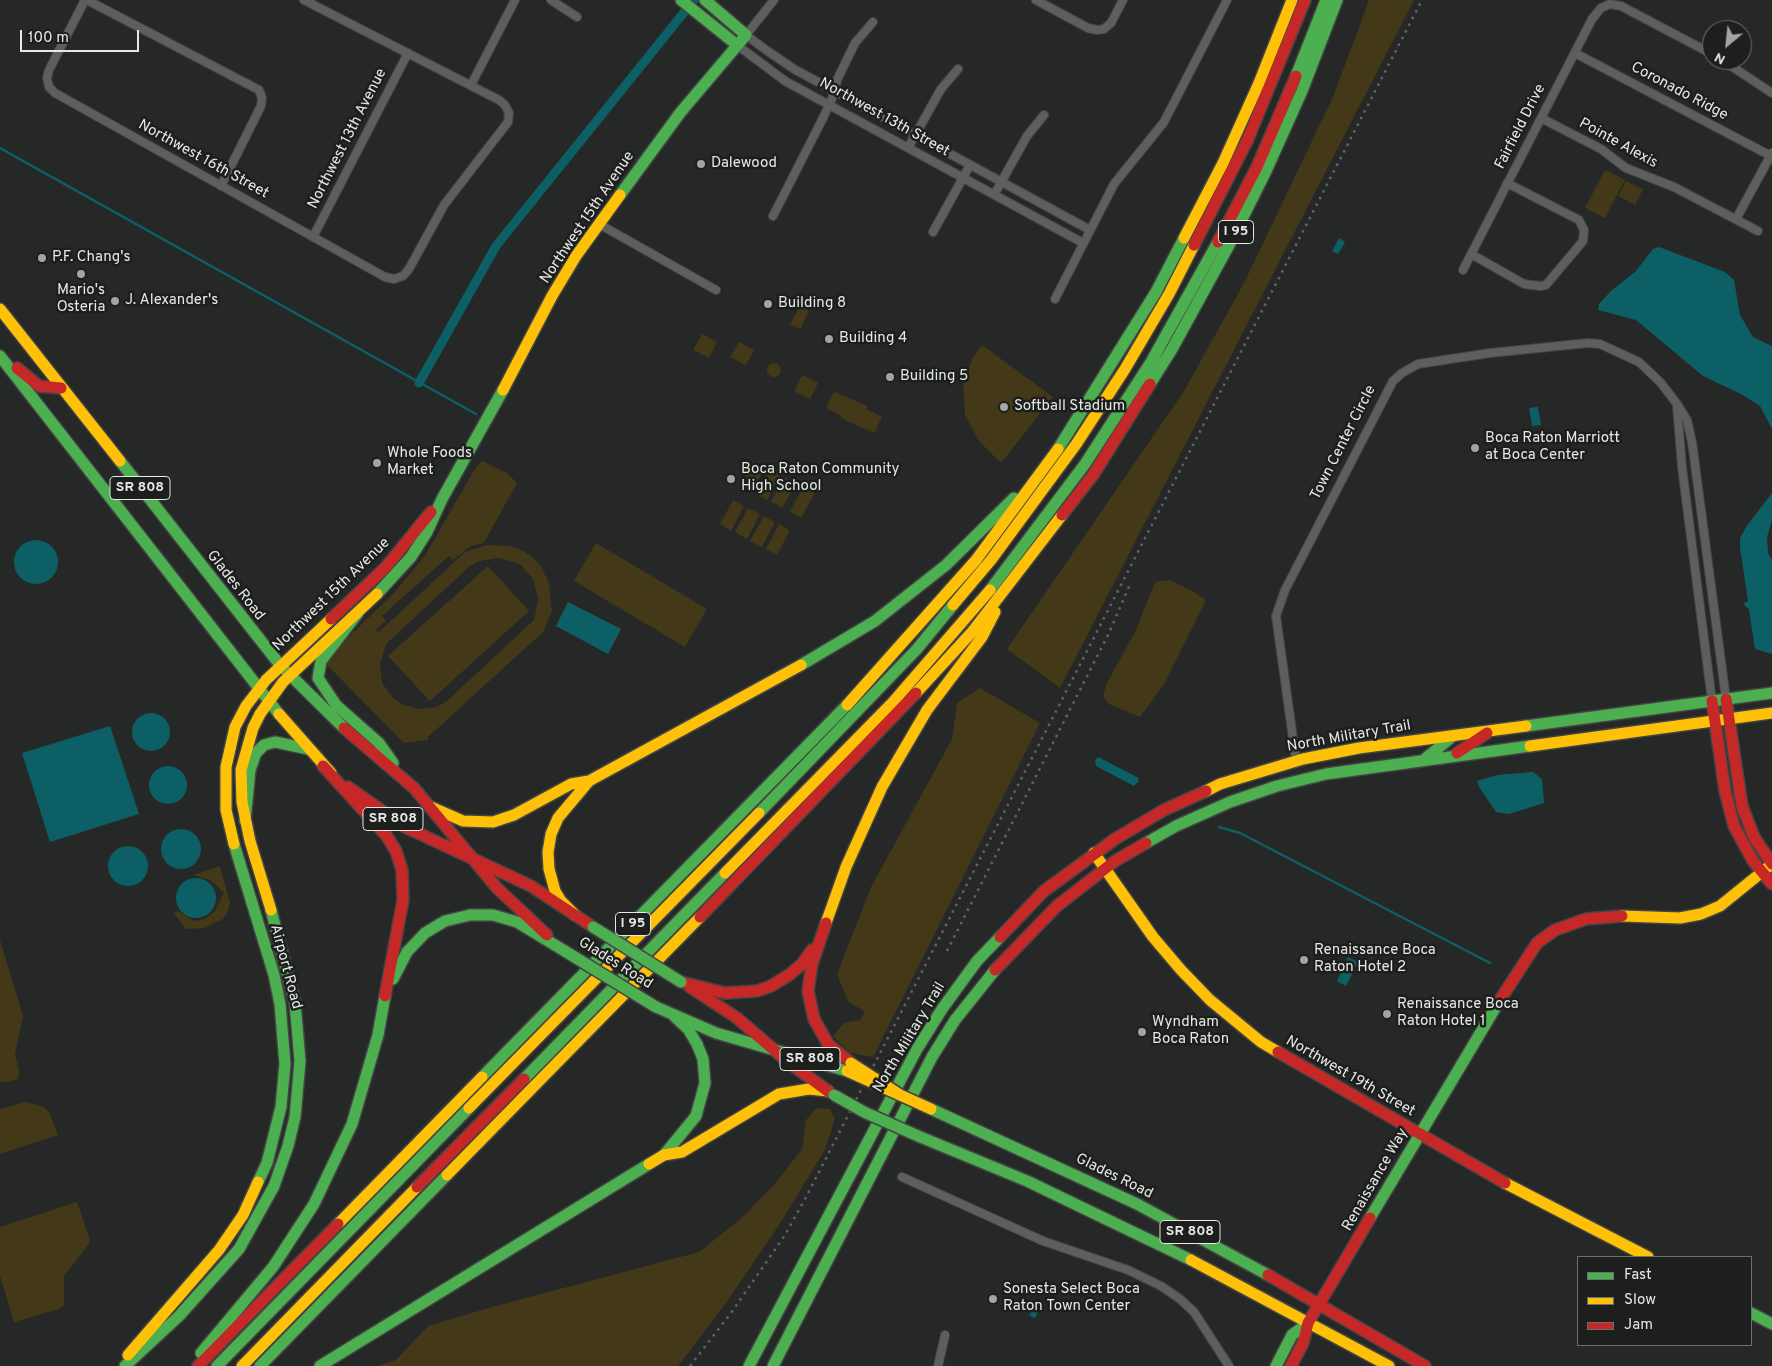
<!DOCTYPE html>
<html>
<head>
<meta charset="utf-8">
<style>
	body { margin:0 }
	#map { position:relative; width:1772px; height:1366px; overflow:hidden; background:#262827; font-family:Overpass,sans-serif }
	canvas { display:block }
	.legend { position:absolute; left:1577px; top:1256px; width:175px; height:90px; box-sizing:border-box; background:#1c1f1c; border:1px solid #6c6f6d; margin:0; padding:6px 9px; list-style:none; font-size:15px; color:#e5e8e6 }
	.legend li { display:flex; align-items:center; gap:10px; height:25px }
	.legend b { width:25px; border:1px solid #6c6f6d }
	.north { position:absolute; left:1702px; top:20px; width:50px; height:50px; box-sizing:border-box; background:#1c1f1c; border:1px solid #6c6f6d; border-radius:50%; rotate:208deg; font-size:14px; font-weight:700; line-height:20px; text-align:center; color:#e5e8e6 }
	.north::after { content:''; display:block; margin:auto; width:18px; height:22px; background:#a2a5a3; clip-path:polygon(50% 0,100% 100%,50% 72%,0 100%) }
	.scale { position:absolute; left:20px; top:30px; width:119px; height:22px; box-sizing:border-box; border:2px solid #e5e8e6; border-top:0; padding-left:6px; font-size:15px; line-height:18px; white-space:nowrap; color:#e5e8e6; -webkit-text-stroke:4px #1c1f1c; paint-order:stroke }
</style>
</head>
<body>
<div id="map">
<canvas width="1772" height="1366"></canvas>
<ul class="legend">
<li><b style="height:6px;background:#4caf50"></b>Fast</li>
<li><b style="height:6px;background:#ffc107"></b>Slow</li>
<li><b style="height:6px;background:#c62828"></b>Jam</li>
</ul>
<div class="north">N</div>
<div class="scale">100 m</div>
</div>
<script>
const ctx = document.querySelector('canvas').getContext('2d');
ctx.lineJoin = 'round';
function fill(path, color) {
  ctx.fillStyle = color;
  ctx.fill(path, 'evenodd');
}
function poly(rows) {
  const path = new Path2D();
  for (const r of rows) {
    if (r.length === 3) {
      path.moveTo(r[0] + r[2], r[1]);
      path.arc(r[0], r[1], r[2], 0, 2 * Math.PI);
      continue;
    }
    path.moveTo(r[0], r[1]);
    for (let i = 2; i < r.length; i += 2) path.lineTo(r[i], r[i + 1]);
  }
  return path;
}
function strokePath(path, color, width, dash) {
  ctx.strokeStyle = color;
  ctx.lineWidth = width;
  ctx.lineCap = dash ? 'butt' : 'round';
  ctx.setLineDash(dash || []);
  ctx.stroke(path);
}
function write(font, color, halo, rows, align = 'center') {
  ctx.font = font + ' Overpass,sans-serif';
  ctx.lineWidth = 5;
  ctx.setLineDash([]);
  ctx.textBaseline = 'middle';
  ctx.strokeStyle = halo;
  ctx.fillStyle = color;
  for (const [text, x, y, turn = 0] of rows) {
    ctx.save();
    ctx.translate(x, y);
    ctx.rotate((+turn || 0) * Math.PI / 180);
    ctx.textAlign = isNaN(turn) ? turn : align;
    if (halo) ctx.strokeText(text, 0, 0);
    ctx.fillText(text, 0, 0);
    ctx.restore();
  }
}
fill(poly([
	[1369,0,1414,0,1060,688,1007,649,1184,391,1244,283,1333,97],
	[1605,170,1625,180,1605,218,1585,208],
	[1626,181,1643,189,1635,205,1618,196],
	[800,306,809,311,800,329,790,324],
	[702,334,717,342,709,358,693,350],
	[739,342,754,350,746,365,730,357],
	[982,345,1053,397,1001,463,979,441,965,415,963,384,973,357],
	[774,370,7],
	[802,375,818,383,810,399,794,391],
	[834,392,868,406,866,409,882,417,874,433,841,418,841,416,826,408],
	[482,461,507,473,517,483,484,543,471,546,453,560,449,556,382,616,386,621,376,630,379,632,465,552,487,545,511,546,523,551,532,557,540,565,549,583,552,611,543,632,428,737,428,740,404,743,326,664,339,646,394,593,426,554,476,467],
	[499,558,520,564,533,579,538,598,534,620,446,702,436,707,419,709,401,704,393,698,382,683,380,664,386,644,470,566,479,561],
	[753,461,765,467,752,492,740,486],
	[769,469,780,475,767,500,756,494],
	[784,477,796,483,782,508,771,502],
	[803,487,815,493,801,518,790,512],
	[733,500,744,506,731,531,720,524],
	[748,508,760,514,747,539,735,532],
	[764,516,775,522,762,547,750,541],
	[779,524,790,530,777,555,766,549],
	[596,543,707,609,685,647,574,581],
	[488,566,529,611,430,701,388,656],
	[1169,580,1191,590,1206,600,1164,684,1140,717,1109,704,1103,696,1107,683,1135,632,1155,582],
	[980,688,1040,723,873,1057,850,1053,833,1036,844,1023,860,1020,865,1012,848,1001,837,974,871,887,952,739,957,703],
	[220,866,230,903,228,912,223,919,204,928,186,929,174,913,178,911,194,921,204,919,215,911,224,893,210,880,193,875],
	[0,940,23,1016,15,1054,19,1071,18,1079,11,1081,0,1082],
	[26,1102,44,1107,50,1114,58,1135,0,1154,0,1109],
	[816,1108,830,1109,835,1119,825,1150,779,1225,724,1306,678,1366,377,1366,396,1360,428,1326,492,1307,699,1252,743,1217,778,1180,802,1149,806,1120],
	[77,1202,89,1237,89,1244,64,1276,64,1305,59,1309,14,1322,0,1276,0,1227]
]), '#433817');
fill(poly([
	[1339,238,1345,242,1338,254,1332,251],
	[1659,247,1725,272,1734,280,1740,315,1753,337,1772,346,1772,429,1760,406,1741,394,1703,376,1636,320,1598,310,1599,304,1611,291,1636,271,1653,249],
	[1538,407,1541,425,1532,426,1529,408],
	[1772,493,1772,520,1767,537,1768,553,1772,560,1772,654,1755,649,1749,609,1745,606,1744,603,1748,601,1740,548,1740,538,1746,527],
	[36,562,22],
	[568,602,621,629,608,654,556,626],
	[151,732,19],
	[110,726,139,814,50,842,22,753],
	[1098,757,1139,778,1138,782,1134,786,1096,766,1095,761],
	[168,785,19],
	[1533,772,1542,779,1544,803,1509,814,1496,812,1479,787,1477,781,1497,775],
	[181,849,20],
	[128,866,20],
	[196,898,20],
	[1348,957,1358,962,1346,986,1337,981,1341,972,1344,973,1346,968,1344,966],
	[1036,1302,1042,1305,1035,1318,1029,1315]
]), '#0d5f66');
strokePath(poly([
	[0,148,476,414],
	[1219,827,1240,833,1490,963]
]), '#0d5f66', 2.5);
strokePath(poly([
	[419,383,496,246,694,0]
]), '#0d5f66', 9);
const street = poly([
	[85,0,49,70,47,78,49,87,55,93,385,277,394,279,403,276,409,269,444,205,508,122,509,113,505,105,499,100,304,0],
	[87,0,259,90,262,98,261,106,221,186],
	[551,0,577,17],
	[774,0,746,35,766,50,794,69,1090,230],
	[1036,0,1088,28,1097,30,1104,29,1111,23,1123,0],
	[737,45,785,81,1083,243],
	[1575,53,1771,156],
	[1722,60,1772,93],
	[471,85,515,0],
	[1541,118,1601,149,1626,168,1674,187,1758,231],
	[908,148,941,89,958,69],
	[994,195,1027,136,1044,115],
	[773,216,823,118,835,92,837,80,855,43,873,22],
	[1736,219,1772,153],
	[599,224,716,290],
	[933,232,970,165],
	[313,237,408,53],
	[1471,254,1524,284,1540,286,1546,285,1583,241,1584,230,1579,220,1507,183],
	[1463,270,1592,19,1601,8,1610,4,1621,6,1712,54],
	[1055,299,1114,184,1164,122,1227,0],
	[1677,406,1682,467,1712,701],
	[1296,760,1276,616,1285,590,1393,381,1402,373,1418,364,1490,353,1588,343,1600,344,1639,362,1661,383,1677,404,1687,420,1692,442,1726,699],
	[902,1177,1043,1241,1128,1270,1161,1286,1180,1299,1194,1312,1229,1366],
	[938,1366,945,1335]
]);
const fast = poly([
	[681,0,737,45],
	[1296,76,1326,0],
	[620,195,680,113,746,35,705,0],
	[0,356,279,714],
	[1150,384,1172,349,1228,247,1266,171,1302,91,1337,0],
	[1058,449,1156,292,1184,238],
	[120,461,280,665,344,728],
	[990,590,1085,464,1151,362,1218,242],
	[377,594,411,557,427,532,442,499,503,390],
	[358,613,321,661,318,678,336,705,379,743,393,763],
	[801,665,875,621,946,565,1014,498],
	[1526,726,1772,693],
	[1426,758,1453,736],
	[759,813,917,649,953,605],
	[245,821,250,770,256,753,264,745,275,742,308,749],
	[1146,843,1176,826,1230,802,1277,786,1326,774,1530,746],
	[234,844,274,975,280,1004,285,1064,281,1107,267,1163,258,1182],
	[393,979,407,952,425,933,445,921,470,915,493,915,517,922,568,953],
	[656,1007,716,1033,847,1071],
	[482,1077,847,705],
	[524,1079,725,873],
	[931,1109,1137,1204,1268,1275],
	[918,1136,1027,1181,1191,1260],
	[664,1155,696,1116,705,1083,703,1059,697,1044,688,1029,674,1016],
	[1370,1218,1500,1000],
	[1751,1313,1772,1324],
	[201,1353,273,1267,314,1204,352,1124,378,1035,385,996],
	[125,1366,179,1316,239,1249,274,1186,288,1146,295,1117,300,1061,295,1003,271,910],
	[217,1366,469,1108],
	[260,1366,447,1175],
	[320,1366,649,1164],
	[749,1366,917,1049,942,1009,977,961,1000,937],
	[773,1366,932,1057,955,1020,995,970],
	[1276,1366,1292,1335,1308,1323]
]);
const slow = poly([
	[1184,238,1223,163,1259,83,1292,0],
	[0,309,120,461],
	[503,390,552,296,576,256,620,195],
	[953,605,991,560,1077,443,1125,369,1169,294,1194,245],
	[916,693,972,632,1062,515],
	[847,705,976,560,1058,449],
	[279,714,331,773],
	[1530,746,1772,713],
	[1206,791,1220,784,1303,759,1359,748,1526,726],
	[431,807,463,821,493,822,514,815,571,784,589,781,801,665],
	[234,844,226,810,226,767,235,727,246,706,266,680,331,619],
	[1094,853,1153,937,1181,970,1210,1000,1261,1042,1278,1052],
	[725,873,893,702,990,590],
	[271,910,250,841,242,802,241,770,253,728,260,714,283,682,377,594],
	[575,915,561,901,555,891,549,869,548,852,551,834,558,818,589,781],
	[1622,916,1680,918,1701,914,1720,906,1772,864],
	[826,923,846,867,882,787,927,710,982,637,995,612],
	[469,1108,759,813],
	[649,1164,664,1155,682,1152,779,1094,809,1089,828,1091],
	[447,1175,700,917],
	[1505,1183,1648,1257],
	[338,1224,482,1077],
	[1191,1260,1389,1366],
	[128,1355,219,1250,243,1215,258,1182],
	[242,1366,417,1187]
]);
const jam = poly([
	[1218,242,1257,167,1296,76],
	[1194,245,1247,141,1305,0],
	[17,368,39,386,61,388],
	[1062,515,1093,475,1150,384],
	[331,619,386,567,431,512],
	[1726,699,1742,806,1754,837,1772,864],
	[1712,701,1725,791,1734,826,1753,861,1772,884],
	[344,728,414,788,497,888,547,935],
	[1457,753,1487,733],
	[323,766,386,835,396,851,402,870,403,900,385,996],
	[348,787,405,827,531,886,593,927],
	[700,917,916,693],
	[826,923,812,964,808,991,814,1019,828,1044,851,1063],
	[1000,937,1044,891,1115,839,1164,810,1206,791],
	[995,970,1057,906,1115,861,1146,843],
	[681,982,725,993,757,991,771,986,789,975,802,964,812,950],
	[690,987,737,1018,787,1061,829,1092],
	[1500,1000,1537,943,1555,930,1586,919,1622,916],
	[1278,1052,1505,1183],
	[417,1187,524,1079],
	[1268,1275,1425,1366],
	[198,1366,338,1224],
	[1291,1366,1303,1343,1308,1323,1370,1218]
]);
strokePath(street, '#434443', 10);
strokePath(fast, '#434443', 14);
strokePath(slow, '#434443', 14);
strokePath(jam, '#434443', 14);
strokePath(street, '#5d5f5d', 8);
strokePath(fast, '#4caf50', 11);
strokePath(slow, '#ffc107', 11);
strokePath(jam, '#c62828', 11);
strokePath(poly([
	[947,951,1109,633,1131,582],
	[690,1366,731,1313,785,1235,805,1199,1422,0]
]), '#626462', 2.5, [2.5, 5]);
const fastBridge = poly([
	[593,927,681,982],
	[568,953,656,1007],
	[834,1095,864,1112,918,1136]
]);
const slowBridge = poly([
	[851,1063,902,1096],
	[847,1071,931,1109]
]);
strokePath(fastBridge, '#434443', 14, []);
strokePath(slowBridge, '#434443', 14, []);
strokePath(fastBridge, '#4caf50', 11);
strokePath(slowBridge, '#ffc107', 11);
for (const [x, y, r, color] of [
	[701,164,5,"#a2a5a3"],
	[42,258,5,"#a2a5a3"],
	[81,274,5,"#a2a5a3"],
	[115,301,5,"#a2a5a3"],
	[768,304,5,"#a2a5a3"],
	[829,339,5,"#a2a5a3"],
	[890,377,5,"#a2a5a3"],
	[1004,407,5,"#a2a5a3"],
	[1475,448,5,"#a2a5a3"],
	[377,463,5,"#a2a5a3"],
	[731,479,5,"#a2a5a3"],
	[1304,960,5,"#a2a5a3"],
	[1387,1014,5,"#a2a5a3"],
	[1142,1032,5,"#a2a5a3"],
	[993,1299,5,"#a2a5a3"]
]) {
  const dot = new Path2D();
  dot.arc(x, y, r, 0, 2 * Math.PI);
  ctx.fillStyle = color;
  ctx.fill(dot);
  strokePath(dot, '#1c1f1c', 2);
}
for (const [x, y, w] of [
	[1236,232,35],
	[140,488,60],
	[393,819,60],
	[633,924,35],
	[810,1059,60],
	[1190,1232,60]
]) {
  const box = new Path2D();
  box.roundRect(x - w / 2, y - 11.5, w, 23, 4);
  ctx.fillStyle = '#1c1f1c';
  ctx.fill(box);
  strokePath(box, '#e5e8e6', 1);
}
write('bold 14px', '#e5e8e6', null, [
	["I 95",1236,232],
	["SR 808",140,488],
	["SR 808",393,819],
	["I 95",633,924],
	["SR 808",810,1059],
	["SR 808",1190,1232]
]);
write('15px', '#e5e8e6', '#1c1f1c', [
	["Coronado Ridge",1679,92,28],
	["Northwest 13th Street",884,118,29],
	["Fairfield Drive",1521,127,-63],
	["Northwest 13th Avenue",348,139,-63],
	["Pointe Alexis",1618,144,29],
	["Northwest 16th Street",203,160,29],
	["Northwest 15th Avenue",588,218,-56],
	["Town Center Circle",1344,443,-63],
	["Glades Road",235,586,52],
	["Northwest 15th Avenue",332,595,-44],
	["North Military Trail",1349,737,-10],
	["Glades Road",615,964,32],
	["Airport Road",285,967,75],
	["North Military Trail",910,1038,-59],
	["Northwest 19th Street",1350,1077,30],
	["Glades Road",1114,1177,26],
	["Renaissance Way",1376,1180,-60]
]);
write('15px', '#e5e8e6', '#1c1f1c', [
	["Dalewood",711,164],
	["P.F. Chang's",52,258],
	["Mario's",81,291,"center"],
	["Osteria",81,308,"center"],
	["J. Alexander's",125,301],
	["Building 8",778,304],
	["Building 4",839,339],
	["Building 5",900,377],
	["Softball Stadium",1014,407],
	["Boca Raton Marriott",1485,439],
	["at Boca Center",1485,456],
	["Whole Foods",387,454],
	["Market",387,471],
	["Boca Raton Community",741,470],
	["High School",741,487],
	["Renaissance Boca",1314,951],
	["Raton Hotel 2",1314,968],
	["Renaissance Boca",1397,1005],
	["Raton Hotel 1",1397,1022],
	["Wyndham",1152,1023],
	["Boca Raton",1152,1040],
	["Sonesta Select Boca",1003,1290],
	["Raton Town Center",1003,1307]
], 'left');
</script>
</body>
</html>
